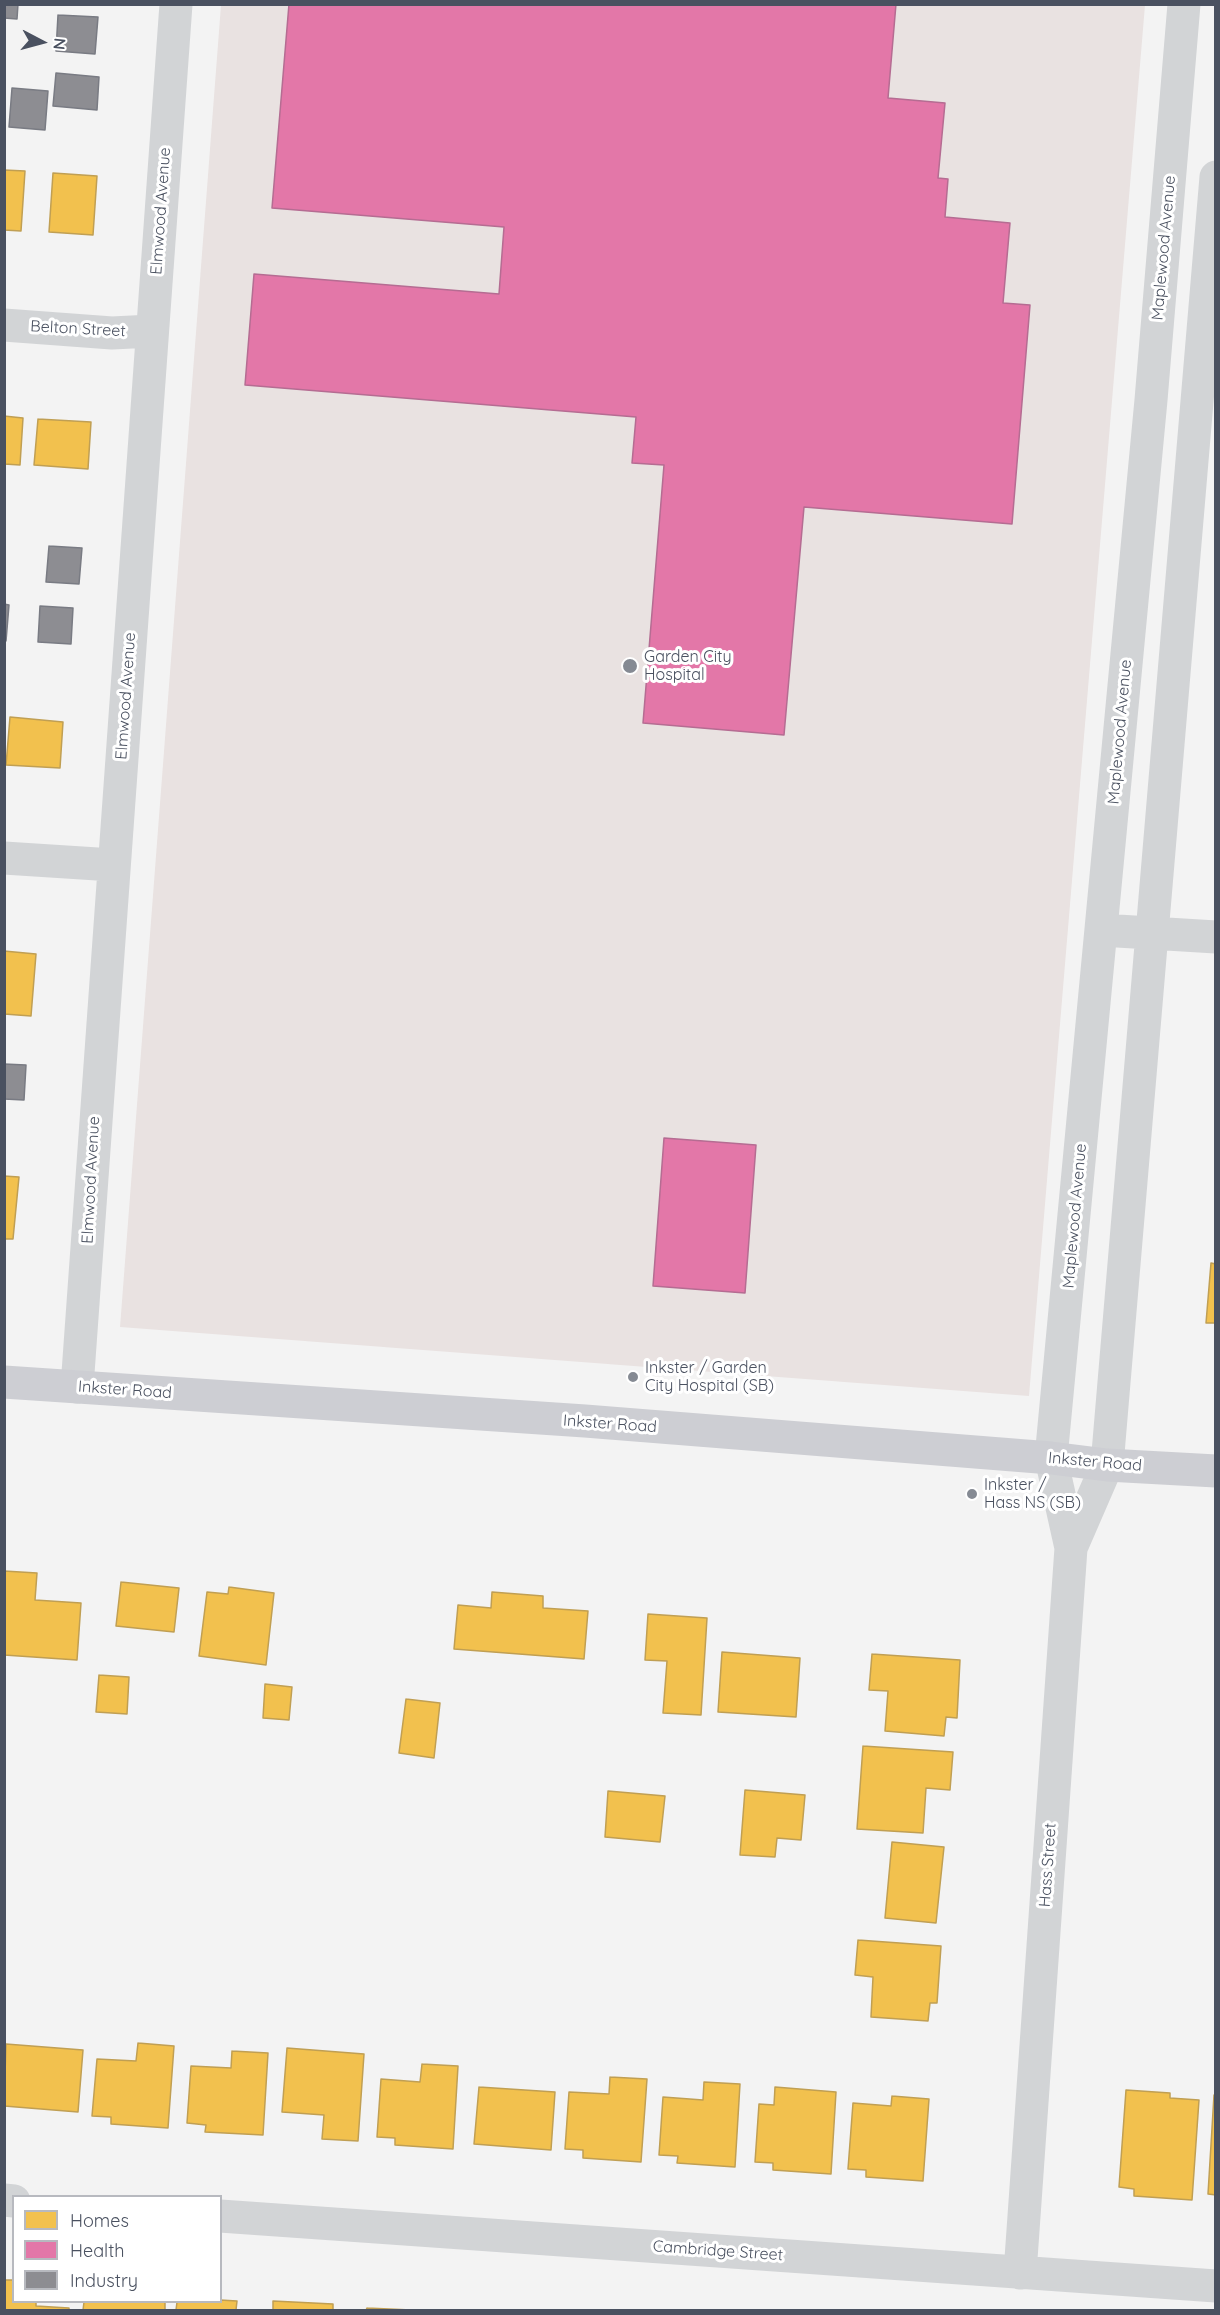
<!DOCTYPE html>
<html>
<head>
<meta charset="utf-8">
<style>
	body { margin:0 }
	#map { position:relative; width:1220px; height:2315px; overflow:hidden; background:#f3f3f3; font-family:Quicksand,sans-serif }
	canvas { display:block }
	.frame { position:absolute; inset:0; border:6px solid #4a5160; pointer-events:none }
	.legend { position:absolute; left:12px; top:2195px; width:210px; height:108px; box-sizing:border-box; background:#fff; border:2px solid #b7b9bf; margin:0; padding:8px 10px; list-style:none; font-size:18px; color:#4a5160 }
	.legend li { display:flex; align-items:center; gap:12px; height:30px }
	.legend b { width:30px; border:2px solid #b7b9bf }
	.north { position:absolute; left:12px; top:12px; width:60px; height:60px; -webkit-text-stroke:4px #fff; paint-order:stroke; rotate:96deg; font-size:16px; font-weight:700; line-height:24px; text-align:center; color:#4a5160 }
	.north::after { content:''; display:block; margin:auto; width:21px; height:27px; background:#4a5160; clip-path:polygon(50% 0,100% 100%,50% 72%,0 100%) }
</style>
</head>
<body>
<div id="map">
<canvas width="1220" height="2315"></canvas>
<div class="frame"></div>
<ul class="legend">
<li><b style="height:16px;background:#f2c14e"></b>Homes</li>
<li><b style="height:16px;background:#e377a8"></b>Health</li>
<li><b style="height:16px;background:#8d8d92"></b>Industry</li>
</ul>
<div class="north">N</div>
</div>
<script>
const ctx = document.querySelector('canvas').getContext('2d');
ctx.lineJoin = 'round';
function fill(path, color) {
  ctx.fillStyle = color;
  ctx.fill(path, 'evenodd');
}
function poly(rows) {
  const path = new Path2D();
  for (const r of rows) {
    path.moveTo(r[0], r[1]);
    for (let i = 2; i < r.length; i += 2) path.lineTo(r[i], r[i + 1]);
  }
  return path;
}
function strokePath(path, color, width, dash) {
  ctx.strokeStyle = color;
  ctx.lineWidth = width;
  ctx.lineCap = dash ? 'butt' : 'round';
  ctx.setLineDash(dash || []);
  ctx.stroke(path);
}
function write(font, color, halo, rows, align = 'center') {
  ctx.font = font + ' Quicksand,sans-serif';
  ctx.lineWidth = 6;
  ctx.setLineDash([]);
  ctx.textBaseline = 'middle';
  ctx.strokeStyle = halo;
  ctx.fillStyle = color;
  for (const [text, x, y, turn = 0] of rows) {
    ctx.save();
    ctx.translate(x, y);
    ctx.rotate((+turn || 0) * Math.PI / 180);
    ctx.textAlign = isNaN(turn) ? turn : align;
    if (halo) ctx.strokeText(text, 0, 0);
    ctx.fillText(text, 0, 0);
    ctx.restore();
  }
}
fill(poly([
	[221,5,1145,5,1029,1396,120,1327]
]), '#e9e2e1');
const homes = poly([
	[4,170,25,171,21,231,4,230,4,170],
	[53,173,97,176,93,235,49,232,53,173],
	[4,416,23,418,20,465,4,464,4,416],
	[38,419,91,422,88,469,34,465,38,419],
	[10,717,63,722,60,768,6,765,10,717],
	[4,951,36,954,31,1016,4,1014,4,951],
	[4,1176,19,1177,13,1239,4,1239,4,1176],
	[1211,1263,1216,1264,1216,1323,1206,1323,1211,1263],
	[4,1571,37,1573,35,1600,81,1603,77,1660,4,1655,4,1571],
	[121,1582,179,1588,174,1632,116,1626,121,1582],
	[229,1587,274,1593,266,1665,199,1656,207,1592,228,1594,229,1587],
	[492,1592,543,1596,543,1608,588,1611,584,1659,454,1649,458,1605,491,1608,492,1592],
	[648,1614,707,1618,701,1715,663,1713,667,1661,645,1660,648,1614],
	[722,1652,800,1658,796,1717,718,1712,722,1652],
	[872,1654,960,1660,957,1718,946,1717,944,1736,885,1731,888,1691,869,1690,872,1654],
	[99,1675,129,1677,127,1714,96,1712,99,1675],
	[265,1684,292,1687,289,1720,263,1718,265,1684],
	[406,1699,440,1703,434,1758,399,1753,406,1699],
	[863,1746,953,1752,950,1790,926,1788,923,1833,857,1829,863,1746],
	[745,1790,805,1795,801,1840,777,1838,775,1857,740,1855,745,1790],
	[608,1791,665,1796,660,1842,605,1837,608,1791],
	[892,1842,944,1847,936,1923,885,1918,892,1842],
	[858,1940,941,1946,937,2003,930,2003,928,2021,871,2017,873,1977,855,1975,858,1940],
	[138,2043,174,2046,168,2128,111,2124,111,2117,92,2116,97,2059,136,2061,138,2043],
	[6,2044,83,2050,78,2112,4,2106,6,2044],
	[287,2048,364,2054,358,2141,322,2139,324,2115,282,2112,287,2048],
	[232,2051,268,2053,263,2135,205,2132,206,2125,187,2123,191,2066,231,2068,232,2051],
	[422,2064,458,2066,453,2149,395,2145,395,2138,377,2137,381,2079,420,2082,422,2064],
	[610,2077,647,2079,641,2162,583,2158,583,2150,565,2149,569,2092,609,2094,610,2077],
	[704,2082,740,2084,735,2167,677,2163,678,2156,659,2155,663,2097,703,2100,704,2082],
	[479,2087,555,2092,551,2150,474,2144,479,2087],
	[775,2087,836,2092,831,2174,773,2170,773,2163,755,2162,759,2104,774,2105,775,2087],
	[1126,2090,1170,2093,1170,2098,1199,2100,1192,2200,1134,2196,1134,2189,1119,2187,1126,2090],
	[1214,2095,1216,2095,1216,2195,1208,2194,1214,2095],
	[892,2096,929,2099,923,2181,866,2177,866,2170,848,2169,853,2103,891,2106,892,2096],
	[4,2280,14,2280,14,2302,36,2302,36,2306,69,2308,69,2310,4,2310,4,2280],
	[220,2300,237,2301,236,2310,251,2310,176,2310,177,2302,220,2300],
	[273,2301,333,2304,333,2310,273,2310,273,2301],
	[84,2302,165,2302,165,2310,83,2310,84,2302],
	[367,2308,411,2310,366,2310,367,2308]
]);
fill(homes, '#f2c14e');
strokePath(homes, '#c09f53', 1.5);
const health = poly([
	[289,4,896,4,888,98,945,103,938,178,948,179,945,217,1010,223,1003,303,1030,305,1012,524,804,507,784,735,643,723,664,465,632,463,636,417,245,385,254,274,499,294,504,227,272,208,289,4],
	[664,1138,756,1145,745,1293,653,1286,664,1138]
]);
fill(health, '#e377a8');
strokePath(health, '#b56c92', 1.5);
const industry = poly([
	[4,4,18,4,17,19,4,18,4,4],
	[58,15,98,17,95,54,56,51,58,15],
	[56,73,99,77,97,110,53,106,56,73],
	[12,88,48,91,45,130,9,127,12,88],
	[49,546,82,548,79,584,46,582,49,546],
	[4,604,9,605,6,641,4,641,4,604],
	[40,606,73,608,71,644,38,642,40,606],
	[4,1064,26,1065,24,1100,4,1099,4,1064]
]);
fill(industry, '#8d8d92');
strokePath(industry, '#797b83', 1.5);
strokePath(poly([
	[4,325,112,333,152,331],
	[4,858,113,865],
	[1101,930,1216,937],
	[77,1387,176,4],
	[1071,1548,1051,1458,1151,400,1184,4],
	[4,2200,14,2201],
	[220,2216,1216,2286],
	[1020,2273,1071,1548,1107,1465,1216,177]
]), '#d2d4d6', 33);
strokePath(poly([
	[4,1382,585,1421,1051,1458,1107,1465,1216,1471]
]), '#cdced3', 33);
for (const [x, y, r, color] of [
	[630,666,8,"#858a93"],
	[633,1377,6,"#858a93"],
	[972,1494,6,"#858a93"]
]) {
  const dot = new Path2D();
  dot.arc(x, y, r, 0, 2 * Math.PI);
  ctx.fillStyle = color;
  ctx.fill(dot);
  strokePath(dot, '#fff', 2);
}
write('16px', '#4a5160', '#fff', [
	["Elmwood Avenue",161,211,-86],
	["Maplewood Avenue",1164,248,-85],
	["Belton Street",78,329,3],
	["Elmwood Avenue",126,696,-86],
	["Maplewood Avenue",1120,732,-85],
	["Elmwood Avenue",91,1180,-87],
	["Maplewood Avenue",1075,1216,-85],
	["Inkster Road",125,1390,4],
	["Inkster Road",610,1424,4],
	["Inkster Road",1095,1462,5],
	["Hass Street",1048,1865,-86],
	["Cambridge Street",718,2251,4]
]);
write('16px', '#4a5160', '#fff', [
	["Garden City",644,657],
	["Hospital",644,675],
	["Inkster / Garden",645,1368],
	["City Hospital (SB)",645,1386],
	["Inkster /",984,1485],
	["Hass NS (SB)",984,1503]
], 'left');
</script>
</body>
</html>
